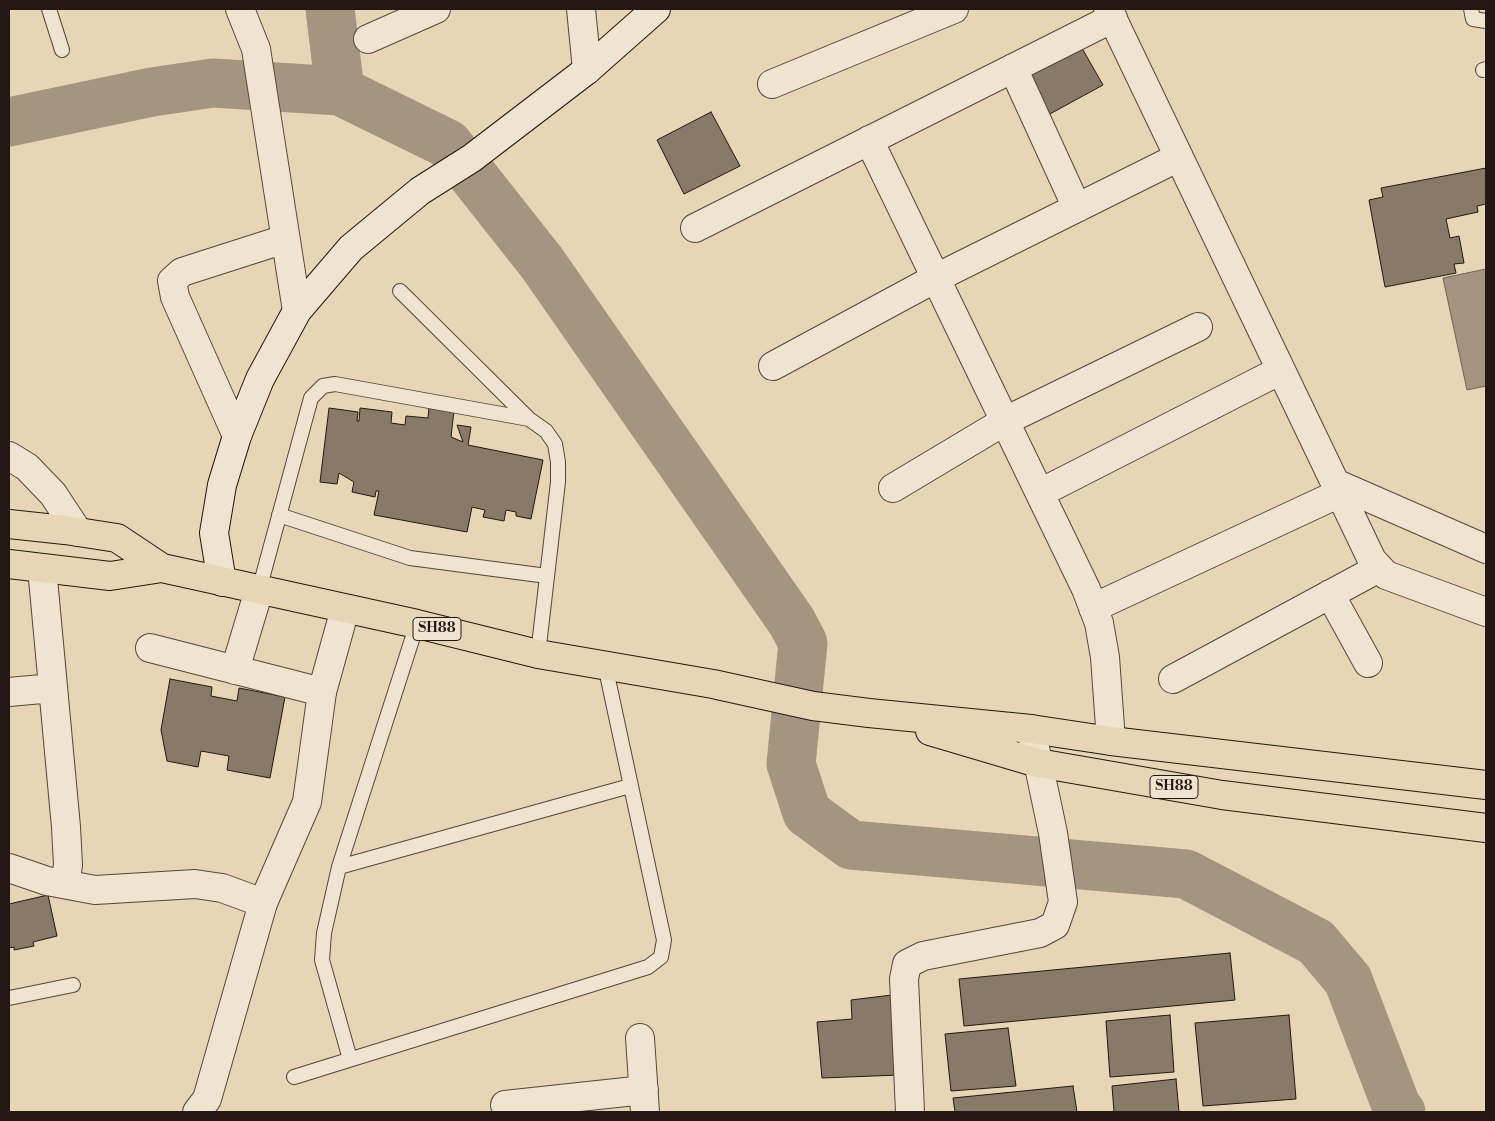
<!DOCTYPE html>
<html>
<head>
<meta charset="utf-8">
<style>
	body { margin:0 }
	#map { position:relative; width:1495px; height:1121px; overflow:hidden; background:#e8d5b6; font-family:"Libre Bodoni",serif }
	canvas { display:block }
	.frame { position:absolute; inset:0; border:10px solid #221713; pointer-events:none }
</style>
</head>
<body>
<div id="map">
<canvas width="1495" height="1121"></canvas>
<div class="frame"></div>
</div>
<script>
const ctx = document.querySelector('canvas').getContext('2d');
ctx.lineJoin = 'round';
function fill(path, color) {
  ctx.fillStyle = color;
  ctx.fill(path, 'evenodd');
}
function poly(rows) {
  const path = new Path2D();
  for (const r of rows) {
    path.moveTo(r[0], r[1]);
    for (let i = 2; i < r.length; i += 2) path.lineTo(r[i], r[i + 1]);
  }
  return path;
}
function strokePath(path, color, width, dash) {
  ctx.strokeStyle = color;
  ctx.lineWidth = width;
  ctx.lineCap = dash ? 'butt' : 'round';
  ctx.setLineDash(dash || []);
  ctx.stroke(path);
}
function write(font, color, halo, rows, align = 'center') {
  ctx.font = font + ' "Libre Bodoni",serif';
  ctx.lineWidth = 4;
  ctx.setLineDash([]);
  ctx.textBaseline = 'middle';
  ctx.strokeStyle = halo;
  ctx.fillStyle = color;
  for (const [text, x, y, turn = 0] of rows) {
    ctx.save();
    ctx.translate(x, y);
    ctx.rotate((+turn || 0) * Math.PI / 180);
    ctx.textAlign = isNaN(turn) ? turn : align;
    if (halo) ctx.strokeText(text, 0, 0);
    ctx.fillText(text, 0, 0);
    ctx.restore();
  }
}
const water = poly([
	[1486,269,1486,386,1467,390,1443,278,1486,269]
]);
fill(water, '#a5947f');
strokePath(water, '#716254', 1);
strokePath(poly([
	[330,9,340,91],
	[9,122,152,92,213,83,340,91,448,144,542,263,792,622,803,643,791,764,807,813,851,845,1186,874,1316,942,1348,980,1397,1108,1401,1112]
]), '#a5947f', 49);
const building = poly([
	[1079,43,1103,85,1048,115,1024,73,1079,43],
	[711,112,740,166,684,194,657,140,711,112],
	[1486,168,1486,204,1477,206,1478,212,1446,219,1450,238,1459,236,1464,263,1454,264,1456,273,1385,287,1369,200,1383,197,1381,188,1486,168],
	[429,407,454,410,451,437,463,442,457,425,471,427,468,445,543,460,531,519,516,516,516,512,506,510,504,521,483,517,485,510,472,507,467,532,374,515,379,491,376,491,375,497,352,492,354,482,339,473,337,484,320,482,329,408,358,412,357,421,359,421,360,408,392,412,391,423,405,425,406,416,428,418,429,407],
	[170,679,212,687,211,696,237,701,239,688,285,697,270,778,227,770,229,756,201,751,198,767,167,761,161,730,170,679],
	[48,895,57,936,33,942,34,946,14,950,14,947,9,948,9,904,48,895],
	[1230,953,1235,1000,964,1026,959,979,1230,953],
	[892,995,899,1075,822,1078,817,1022,852,1019,851,1000,892,995],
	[1170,1015,1174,1072,1110,1077,1106,1021,1170,1015],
	[1289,1015,1296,1099,1203,1106,1195,1023,1289,1015],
	[1008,1028,1016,1086,951,1091,945,1034,1008,1028],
	[1176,1079,1179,1112,1114,1112,1112,1086,1176,1079],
	[1073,1086,1077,1112,955,1112,953,1098,1073,1086]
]);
fill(building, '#897a68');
strokePath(building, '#221713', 1);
const service = poly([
	[49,9,62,50],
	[1471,9,1473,19,1486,21],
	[1483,70,1486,69],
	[400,291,529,419],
	[279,515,410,558,547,576],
	[259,590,311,398,323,386,335,384,529,419,546,431,555,444,558,462,558,482,538,654],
	[339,867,630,786],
	[9,998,73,985],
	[350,1059,322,960,324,933,339,867,417,624],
	[294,1077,648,967,661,957,664,940,605,665]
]);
const minor = poly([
	[240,9,256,49,297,311],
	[581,9,587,70],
	[1108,9,1372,560,1386,575,1486,612],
	[368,39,436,9],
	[1013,68,1077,208],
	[772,84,954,9],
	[869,140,1086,589,1099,623,1105,657,1111,741],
	[695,228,1113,18],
	[773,366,936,278,1179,157],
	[237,436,175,297,172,281,182,272,285,239],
	[9,456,27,467,53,494,78,532],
	[1335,483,1486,549],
	[893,488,1005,421,1198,327],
	[1040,493,1281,370],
	[42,568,66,827,68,865,65,884],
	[1330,594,1368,663],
	[1093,608,1340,493],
	[150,648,322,692],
	[235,670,259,590],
	[1173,679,1379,568],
	[9,692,53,688],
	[9,868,47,881,95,890,195,884,222,888,263,903],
	[640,1038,645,1112],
	[505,1105,644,1090],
	[910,1112,904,979,907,964,923,956,1040,933,1055,925,1063,902,1053,833,1031,729]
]);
const tertiary = poly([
	[197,1112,207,1099,263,903,307,802,322,692,345,609]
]);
const secondary = poly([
	[222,582,214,533,222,485,237,436,260,379,297,311,351,248,420,191,472,158,587,70,656,9]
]);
const primary = poly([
	[9,524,65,530,117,538,162,568],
	[9,564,110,576,162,568,417,624,538,654,713,684,813,706,869,713,1031,729,1111,741,1486,785],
	[930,731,1038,763,1222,795,1486,828]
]);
strokePath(service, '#54463c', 16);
strokePath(minor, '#54463c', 30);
strokePath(tertiary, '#54463c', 30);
strokePath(secondary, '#221713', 30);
strokePath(primary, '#221713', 30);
strokePath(service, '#f0e4d0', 14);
strokePath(minor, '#f0e4d0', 28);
strokePath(tertiary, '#f0e4d0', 28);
strokePath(secondary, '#f0e4d0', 28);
strokePath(primary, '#e8d5b6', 28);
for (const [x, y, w] of [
	[437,629,48],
	[1174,787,48]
]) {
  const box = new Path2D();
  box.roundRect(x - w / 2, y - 11.5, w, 23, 4);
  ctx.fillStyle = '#f0e4d0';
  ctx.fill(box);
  strokePath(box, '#221713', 1);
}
write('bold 14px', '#221713', null, [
	["SH88",437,629],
	["SH88",1174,787]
]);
</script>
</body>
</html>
